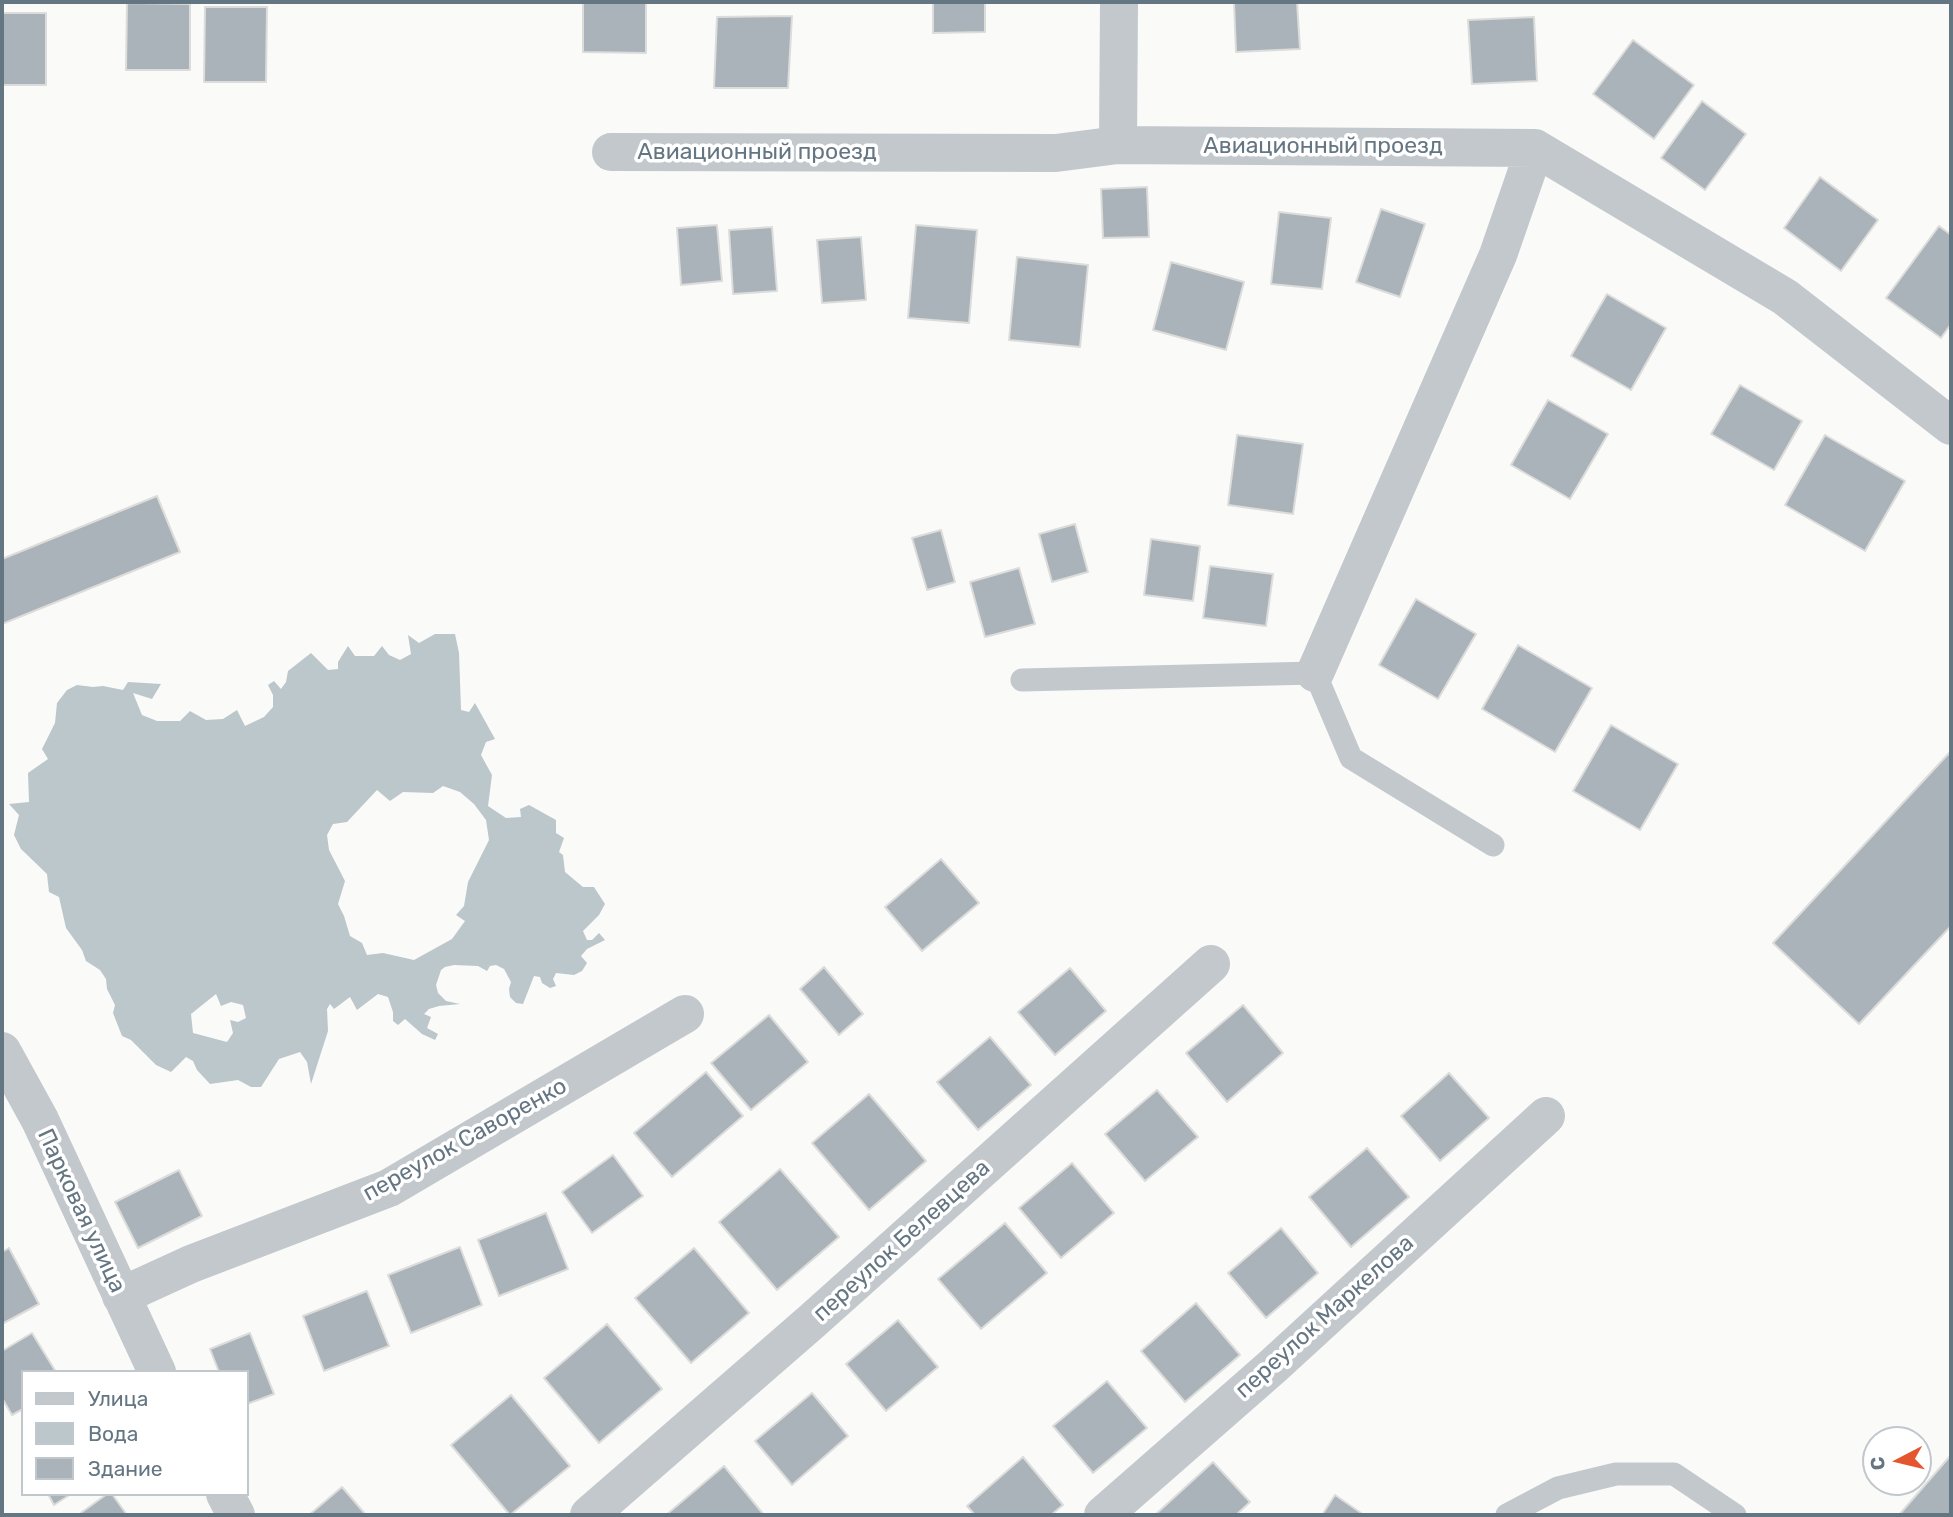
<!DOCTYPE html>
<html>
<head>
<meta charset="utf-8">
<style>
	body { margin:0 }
	#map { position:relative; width:1953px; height:1517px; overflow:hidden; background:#fafaf8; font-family:Rubik,sans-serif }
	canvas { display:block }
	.frame { position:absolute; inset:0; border:4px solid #657683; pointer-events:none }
	.legend { position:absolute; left:21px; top:1370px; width:228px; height:126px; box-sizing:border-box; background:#fff; border:2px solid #c1c8cd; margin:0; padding:9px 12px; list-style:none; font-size:21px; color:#657683 }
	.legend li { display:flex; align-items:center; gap:14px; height:35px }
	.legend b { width:35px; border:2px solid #c1c8cd }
	.north { position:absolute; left:1862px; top:1426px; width:70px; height:70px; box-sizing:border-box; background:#fff; border:2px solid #c1c8cd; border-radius:50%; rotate:263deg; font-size:19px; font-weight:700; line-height:28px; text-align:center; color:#657683 }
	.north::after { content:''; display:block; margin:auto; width:24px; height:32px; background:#e4572e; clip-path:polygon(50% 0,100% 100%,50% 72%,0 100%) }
</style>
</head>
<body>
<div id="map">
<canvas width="1953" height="1517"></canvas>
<div class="frame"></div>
<ul class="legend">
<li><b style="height:9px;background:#c3c8cc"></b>Улица</li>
<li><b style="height:19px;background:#bbc7cb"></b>Вода</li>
<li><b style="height:19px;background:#aab3b9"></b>Здание</li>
</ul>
<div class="north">С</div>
</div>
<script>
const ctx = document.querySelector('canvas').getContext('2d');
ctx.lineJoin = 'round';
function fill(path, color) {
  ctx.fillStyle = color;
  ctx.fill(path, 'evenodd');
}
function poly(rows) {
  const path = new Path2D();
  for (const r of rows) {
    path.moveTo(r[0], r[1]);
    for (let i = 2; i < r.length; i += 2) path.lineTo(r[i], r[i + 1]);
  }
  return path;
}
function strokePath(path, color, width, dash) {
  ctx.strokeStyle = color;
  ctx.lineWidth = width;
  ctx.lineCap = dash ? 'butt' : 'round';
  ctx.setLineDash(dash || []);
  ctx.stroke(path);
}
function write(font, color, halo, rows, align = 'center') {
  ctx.font = font + ' Rubik,sans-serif';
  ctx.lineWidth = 7;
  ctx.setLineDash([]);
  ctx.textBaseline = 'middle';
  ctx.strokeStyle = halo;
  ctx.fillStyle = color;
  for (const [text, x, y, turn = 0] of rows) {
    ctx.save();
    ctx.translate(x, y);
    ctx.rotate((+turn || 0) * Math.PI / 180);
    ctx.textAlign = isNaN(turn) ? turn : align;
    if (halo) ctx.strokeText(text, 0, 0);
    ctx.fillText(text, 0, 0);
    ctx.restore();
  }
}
fill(poly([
	[435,634,455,634,459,653,461,710,469,712,475,703,495,739,486,742,481,755,492,775,488,806,506,818,521,817,520,809,529,805,556,820,556,833,564,838,559,852,563,855,565,872,583,887,594,887,605,904,599,915,583,931,587,940,592,940,599,933,605,940,587,949,581,956,587,963,582,971,574,975,556,973,553,979,556,986,550,988,542,983,540,977,534,976,523,1004,516,1003,510,997,509,989,511,982,504,969,496,965,490,966,487,971,478,966,454,965,445,967,441,970,436,985,438,993,446,1001,460,1004,439,1006,429,1009,424,1014,431,1017,427,1028,438,1034,435,1040,422,1034,405,1019,398,1025,393,1021,393,1012,388,997,378,994,357,1010,350,997,334,1009,330,1004,327,1009,328,1031,311,1084,307,1062,300,1052,279,1059,261,1087,251,1087,238,1080,210,1084,197,1070,193,1061,186,1057,171,1072,156,1065,131,1040,122,1036,113,1013,115,1005,107,989,106,979,100,970,86,961,82,950,66,928,59,897,49,892,47,874,21,849,14,835,19,815,9,804,29,802,28,773,48,759,42,749,55,723,57,703,67,690,77,685,93,687,103,686,123,690,128,682,161,684,152,699,133,693,142,715,157,721,180,721,190,711,206,720,223,719,237,710,245,726,264,717,273,707,273,695,268,685,274,681,281,689,286,682,288,671,311,653,328,670,338,669,338,662,348,646,355,656,374,656,382,646,389,655,400,660,411,654,408,635,419,643],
	[443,786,460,792,474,804,486,820,489,840,468,882,464,906,456,915,465,921,452,939,414,960,383,953,367,955,362,943,350,936,344,916,338,904,345,881,329,850,327,835,333,824,347,822,377,790,390,801,403,792,433,793],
	[216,994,221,1006,231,1002,243,1005,246,1018,238,1022,230,1020,233,1033,227,1042,193,1033,191,1014]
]), '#bbc7cb');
const building = poly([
	[583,2,646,2,646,53,583,52,583,2],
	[933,2,985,2,985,32,933,33,933,2],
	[1234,2,1297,2,1300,49,1236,52,1234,2],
	[127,3,190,4,190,70,126,70,127,3],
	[205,7,267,7,266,82,204,82,205,7],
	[2,13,46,13,46,85,2,85,2,13],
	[792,16,788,88,714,88,717,17,792,16],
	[1534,17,1537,81,1472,84,1468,20,1534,17],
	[1633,40,1694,85,1654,139,1593,94,1633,40],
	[1702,101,1746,134,1705,190,1661,158,1702,101],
	[1820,177,1878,220,1841,271,1784,228,1820,177],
	[1147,187,1149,237,1103,238,1101,189,1147,187],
	[1381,209,1425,224,1400,297,1356,282,1381,209],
	[1279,212,1331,218,1322,289,1271,284,1279,212],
	[717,225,722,281,681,285,677,228,717,225],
	[916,225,977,230,969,323,908,318,916,225],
	[1939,226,1951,235,1951,324,1941,338,1886,298,1939,226],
	[772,227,777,291,733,294,729,230,772,227],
	[861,237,866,300,822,303,817,240,861,237],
	[1017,257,1088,265,1080,347,1009,340,1017,257],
	[1171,262,1244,282,1226,350,1153,330,1171,262],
	[1607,294,1666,328,1631,390,1571,356,1607,294],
	[1740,385,1802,421,1774,470,1711,434,1740,385],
	[1548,400,1608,434,1570,499,1511,465,1548,400],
	[1237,435,1303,444,1293,514,1228,505,1237,435],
	[1825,435,1905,481,1865,551,1785,505,1825,435],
	[157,496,180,552,2,624,2,559,157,496],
	[1075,524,1088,572,1052,582,1039,534,1075,524],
	[941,530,955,582,927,590,912,538,941,530],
	[1151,539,1200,546,1193,601,1144,595,1151,539],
	[1210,566,1273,574,1266,626,1203,618,1210,566],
	[1019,568,1035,624,985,637,970,582,1019,568],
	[1416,599,1476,634,1438,699,1379,665,1416,599],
	[1518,645,1592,688,1555,752,1482,709,1518,645],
	[1611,725,1678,764,1640,830,1573,791,1611,725],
	[1951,751,1951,926,1859,1024,1773,943,1951,751],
	[941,859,979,903,922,951,885,907,941,859],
	[824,967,863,1014,839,1035,800,989,824,967],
	[1070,968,1106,1011,1055,1055,1018,1012,1070,968],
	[1243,1005,1283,1053,1227,1102,1186,1053,1243,1005],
	[769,1015,808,1062,751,1110,711,1063,769,1015],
	[990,1037,1031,1085,978,1130,937,1082,990,1037],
	[706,1072,743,1116,672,1177,634,1133,706,1072],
	[1449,1073,1489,1118,1440,1161,1401,1116,1449,1073],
	[1157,1090,1198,1137,1145,1181,1105,1134,1157,1090],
	[869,1094,926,1161,869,1210,812,1143,869,1094],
	[1367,1148,1409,1197,1351,1247,1309,1197,1367,1148],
	[613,1155,643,1196,592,1233,562,1192,613,1155],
	[1072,1163,1114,1213,1061,1258,1019,1208,1072,1163],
	[780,1169,839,1237,777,1290,719,1222,780,1169],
	[179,1170,202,1216,138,1248,115,1202,179,1170],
	[546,1213,568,1269,499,1296,478,1240,546,1213],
	[1005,1223,1047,1273,981,1329,938,1279,1005,1223],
	[1281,1228,1318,1273,1266,1318,1228,1273,1281,1228],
	[460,1247,482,1305,411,1333,388,1275,460,1247],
	[9,1248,39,1304,2,1324,2,1252,9,1248],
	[694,1248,749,1313,691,1363,635,1298,694,1248],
	[367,1291,389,1346,324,1371,303,1316,367,1291],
	[1196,1303,1240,1355,1185,1402,1141,1351,1196,1303],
	[898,1320,938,1367,886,1411,846,1364,898,1320],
	[607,1324,662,1389,599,1443,544,1378,607,1324],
	[32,1333,56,1372,23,1372,23,1409,12,1415,2,1398,2,1351,32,1333],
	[250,1333,274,1394,247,1404,247,1372,219,1372,210,1349,250,1333],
	[1107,1381,1147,1428,1093,1473,1053,1426,1107,1381],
	[812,1393,848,1436,792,1485,755,1441,812,1393],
	[511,1395,570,1466,510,1515,451,1445,511,1395],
	[1951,1455,1951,1515,1899,1515,1951,1455],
	[1023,1457,1063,1505,1051,1515,975,1515,967,1506,1023,1457],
	[1213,1462,1250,1502,1236,1515,1155,1515,1213,1462],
	[724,1466,764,1515,666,1515,724,1466],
	[342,1487,366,1515,309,1515,342,1487],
	[48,1494,71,1494,54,1505,48,1494],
	[107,1494,112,1494,127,1515,78,1515,107,1494],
	[1335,1495,1364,1515,1322,1515,1335,1495]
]);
fill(building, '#aab3b9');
strokePath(building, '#dcdcda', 2);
strokePath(poly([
	[1022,680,1315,673,1351,758,1493,845],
	[1507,1515,1558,1488,1616,1474,1674,1474,1735,1515]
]), '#c3c8cc', 23);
strokePath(poly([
	[1118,145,1119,2],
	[611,152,1056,153,1118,145,1535,148,1785,297,1951,426],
	[1315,673,1498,255,1535,148],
	[2,1051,40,1120,157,1372],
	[121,1296,191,1264,389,1188,685,1014],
	[225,1494,236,1515],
	[589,1515,811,1322,1211,964],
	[1103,1515,1272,1367,1546,1116]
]), '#c3c8cc', 38);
write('23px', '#657683', '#fff', [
	["Авиационный проезд",1323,146],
	["Авиационный проезд",757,152],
	["переулок Саворенко",465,1140,-29],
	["Парковая улица",81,1211,65],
	["переулок Белевцева",902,1241,-42],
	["переулок Маркелова",1325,1317,-42]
]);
</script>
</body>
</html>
